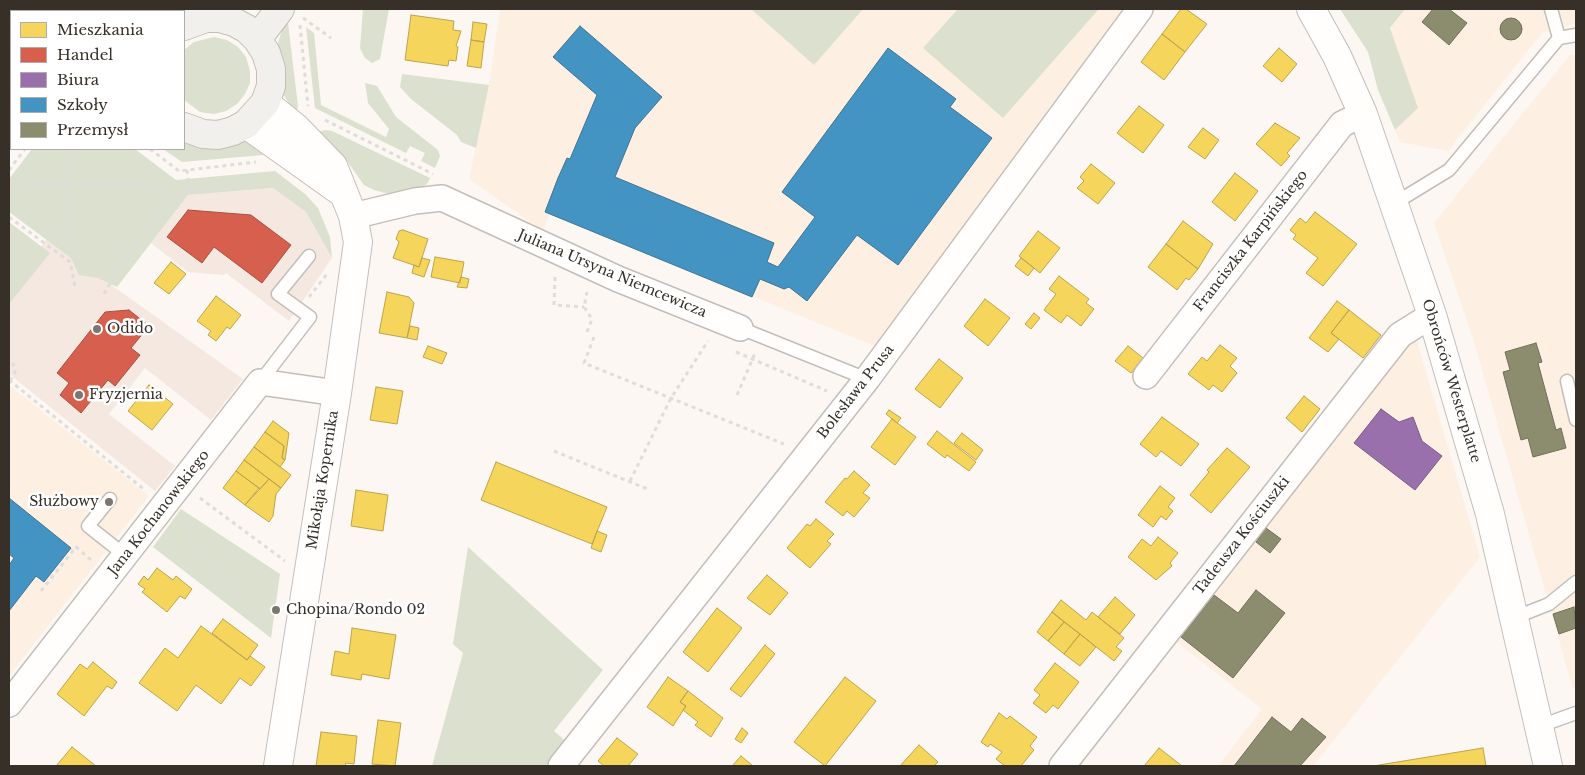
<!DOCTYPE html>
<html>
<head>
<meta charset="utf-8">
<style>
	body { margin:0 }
	#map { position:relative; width:1585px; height:775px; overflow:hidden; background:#fcf7f2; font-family:"Libre Baskerville",serif }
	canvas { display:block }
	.frame { position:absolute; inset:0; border:10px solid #373028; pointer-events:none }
	.legend { position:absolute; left:10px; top:10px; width:175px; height:140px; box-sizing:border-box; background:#fff; border:1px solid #afaca9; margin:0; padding:6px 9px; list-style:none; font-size:15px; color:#373028 }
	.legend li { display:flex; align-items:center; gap:10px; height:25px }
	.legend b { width:25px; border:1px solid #afaca9 }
</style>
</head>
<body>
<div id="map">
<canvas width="1585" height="775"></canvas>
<div class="frame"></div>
<ul class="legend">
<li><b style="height:14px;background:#f6d55c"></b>Mieszkania</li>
<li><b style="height:14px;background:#d6604d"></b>Handel</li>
<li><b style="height:14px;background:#9970ab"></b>Biura</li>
<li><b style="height:14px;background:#4393c3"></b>Szkoły</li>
<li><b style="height:14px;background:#8c8c6e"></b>Przemysł</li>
</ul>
</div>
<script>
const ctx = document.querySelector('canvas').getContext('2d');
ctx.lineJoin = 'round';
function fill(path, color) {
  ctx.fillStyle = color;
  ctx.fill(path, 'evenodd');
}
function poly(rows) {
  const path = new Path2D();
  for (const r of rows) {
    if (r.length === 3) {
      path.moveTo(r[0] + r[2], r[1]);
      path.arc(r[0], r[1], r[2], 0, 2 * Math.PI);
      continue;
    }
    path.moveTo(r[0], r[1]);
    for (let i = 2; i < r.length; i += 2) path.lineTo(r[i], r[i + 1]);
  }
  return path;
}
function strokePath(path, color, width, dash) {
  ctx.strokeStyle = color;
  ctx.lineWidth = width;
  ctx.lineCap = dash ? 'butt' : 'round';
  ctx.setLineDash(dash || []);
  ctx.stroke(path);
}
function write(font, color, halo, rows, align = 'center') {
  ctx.font = font + ' "Libre Baskerville",serif';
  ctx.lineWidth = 5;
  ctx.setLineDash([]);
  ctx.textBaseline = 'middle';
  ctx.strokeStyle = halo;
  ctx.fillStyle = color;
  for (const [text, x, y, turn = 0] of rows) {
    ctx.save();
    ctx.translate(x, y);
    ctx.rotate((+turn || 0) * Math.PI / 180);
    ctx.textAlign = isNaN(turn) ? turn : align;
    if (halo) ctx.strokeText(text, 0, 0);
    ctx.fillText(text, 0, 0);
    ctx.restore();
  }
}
fill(poly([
	[273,188,306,212,332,258,289,321,226,273,224,275,188,272,151,243,188,195],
	[47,239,243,379,211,420,145,368,109,414,175,466,155,491,9,374,9,286]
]), '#f5e8e1');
fill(poly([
	[500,9,1131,9,879,348,550,213,543,231,469,179,489,85],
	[1405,9,1576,9,1576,23,1542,33,1448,151,1400,142,1395,131,1417,107,1390,28],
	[1570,55,1576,55,1576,688,1573,689,1474,342,1434,223],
	[1415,334,1480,557,1313,766,1218,766,1262,709,1174,640],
	[9,385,149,496,9,676]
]), '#fdf0e3');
fill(poly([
	[35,9,76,9,78,11,40,11],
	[363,9,389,9,380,59,372,63,365,58,360,48],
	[751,9,863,9,814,65],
	[958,9,1096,9,1098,10,1003,118,923,48],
	[1340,9,1405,9,1390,28,1418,108,1395,130,1378,90,1368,52],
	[288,23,298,106,296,115,282,92,284,68,277,46,284,24],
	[306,27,314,33,321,105,386,137,389,129,368,103,365,83,377,86,396,117,438,150,440,156,435,168,421,161,425,153,410,146,406,153,315,108],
	[214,37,227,40,238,47,246,57,250,71,250,83,245,94,237,104,226,111,214,114,200,112,184,100,184,50,194,42],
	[402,74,489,85,476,148,461,142,457,135,411,99,400,87],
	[9,92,11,93,11,145,9,144],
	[325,130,332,131,430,178,427,184,421,187,389,194,374,190,364,185,347,161,315,133],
	[184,140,249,142,268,152,263,155,182,162,163,149,184,149],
	[32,149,135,149,176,180,275,171,305,194,318,208,330,237,332,258,306,212,273,188,188,195,117,287,98,278,79,275,71,258,9,212,9,179],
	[9,222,50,253,9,304],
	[181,509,280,574,271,638,153,547],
	[468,547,603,670,554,731,570,745,553,766,432,766,463,653,453,644]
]), '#dbe1ce');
const homes = poly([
	[9,9,33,9,38,11,11,11,10,40,9,9],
	[1181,9,1186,9,1207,24,1185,52,1162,34,1181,9],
	[411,15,454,21,453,30,461,31,456,46,458,47,456,61,449,60,448,66,405,60,411,15],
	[473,22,487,24,484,42,471,40,473,22],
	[1162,34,1185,52,1164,80,1141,62,1162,34],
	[471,40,484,42,481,68,467,66,471,40],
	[1279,48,1297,64,1282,82,1263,66,1279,48],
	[1139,106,1164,125,1143,153,1117,133,1139,106],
	[1275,123,1300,138,1287,153,1290,156,1281,166,1256,144,1275,123],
	[1203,128,1219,140,1205,159,1188,147,1203,128],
	[1091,164,1115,183,1098,204,1077,188,1084,181,1080,177,1091,164],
	[1235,173,1258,191,1235,221,1212,202,1235,173],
	[1315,212,1357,244,1323,286,1306,273,1318,258,1293,239,1296,235,1290,230,1300,218,1306,223,1315,212],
	[1183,221,1213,244,1198,269,1166,244,1183,221],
	[403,230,428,239,419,267,393,258,399,242,396,239,399,231,403,230],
	[1038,231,1060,248,1040,273,1019,256,1038,231],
	[1166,244,1198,269,1189,280,1186,278,1177,290,1148,267,1166,244],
	[435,257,464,262,460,283,431,277,435,257],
	[422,258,430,260,424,277,412,273,414,265,419,267,422,258],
	[1021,258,1034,268,1028,276,1015,266,1021,258],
	[171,262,186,274,169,294,154,283,171,262],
	[1059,276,1089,299,1086,303,1094,309,1081,326,1067,315,1061,323,1044,310,1056,294,1049,289,1059,276],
	[461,277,469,279,467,288,457,287,461,277],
	[387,292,409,297,414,303,407,338,379,333,387,292],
	[216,296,241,315,230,329,227,327,216,341,208,335,211,331,197,321,216,296],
	[985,299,1010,318,988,346,964,326,985,299],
	[1337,301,1349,310,1331,333,1339,339,1328,352,1309,338,1337,301],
	[1349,310,1381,335,1363,358,1331,333,1349,310],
	[1034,313,1040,318,1031,329,1025,324,1034,313],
	[410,326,419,328,417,340,407,338,410,326],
	[1220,345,1237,358,1230,366,1237,373,1222,392,1213,385,1209,390,1188,374,1202,357,1207,361,1220,345],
	[428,346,447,353,442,364,423,357,428,346],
	[1128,346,1143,358,1131,373,1115,361,1128,346],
	[939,359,963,378,940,408,915,389,939,359],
	[149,385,173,404,152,430,128,411,149,385],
	[376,387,403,391,397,424,370,420,376,387],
	[1304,396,1320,409,1302,432,1286,418,1304,396],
	[889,410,901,418,897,423,886,414,889,410],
	[1162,417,1199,444,1181,466,1161,451,1156,457,1140,444,1162,417],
	[892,419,916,437,895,465,871,447,892,419],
	[273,421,289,433,285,460,282,458,284,446,265,432,273,421],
	[937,431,976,462,969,471,947,455,945,458,927,444,937,431],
	[265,432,284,446,282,458,285,460,280,467,254,447,265,432],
	[962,433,983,450,976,460,954,443,962,433],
	[254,447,291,475,281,488,244,460,254,447],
	[1227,448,1250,467,1211,513,1190,495,1209,472,1207,470,1227,448],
	[244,460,269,479,260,489,236,471,244,460],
	[496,462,607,507,592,544,481,500,496,462],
	[236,471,259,488,245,505,223,488,236,471],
	[854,471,870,485,863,493,870,498,854,517,847,511,843,516,825,502,845,478,847,479,854,471],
	[269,479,281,488,276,494,273,516,269,522,245,505,269,479],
	[1160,486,1175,498,1168,507,1173,511,1166,520,1161,516,1153,527,1138,515,1160,486],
	[356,490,388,495,383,531,351,526,356,490],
	[816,519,834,534,827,541,831,544,810,568,787,548,807,524,810,526,816,519],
	[597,531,607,535,601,552,591,548,597,531],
	[1158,537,1178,553,1170,563,1172,566,1156,580,1128,557,1142,539,1151,546,1158,537],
	[157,568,173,580,176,576,192,589,185,599,180,596,167,612,142,592,145,589,138,584,144,576,148,580,157,568],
	[767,575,788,593,770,615,747,598,767,575],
	[1115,597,1135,615,1120,634,1098,617,1115,597],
	[1061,600,1086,620,1092,612,1124,638,1116,647,1122,651,1114,661,1052,612,1061,600],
	[717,608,742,628,708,672,683,652,717,608],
	[1052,612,1064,622,1048,641,1037,632,1052,612],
	[223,619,258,645,247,660,212,633,223,619],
	[1064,622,1080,634,1064,654,1048,641,1064,622],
	[201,626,247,660,250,656,265,667,251,686,240,678,221,704,196,685,177,711,139,683,165,648,178,658,201,626],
	[352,628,396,635,389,679,362,674,361,680,331,675,335,651,349,654,352,628],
	[1080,634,1096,647,1080,666,1064,654,1080,634],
	[765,645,775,654,741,697,730,689,765,645],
	[93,662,117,682,112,689,107,686,84,716,57,694,80,664,87,669,93,662],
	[1055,663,1079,682,1058,709,1053,705,1046,713,1033,703,1040,695,1034,690,1055,663],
	[668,677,688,691,680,702,686,706,673,726,647,707,668,677],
	[845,677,876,701,825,766,794,742,845,677],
	[688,691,723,718,711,737,695,725,698,722,683,710,686,706,680,702,688,691],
	[999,713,1007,719,1010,716,1037,737,1030,746,1034,750,1021,766,1005,766,996,759,1002,752,990,744,988,747,981,742,999,713],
	[378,720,401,723,395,766,372,764,378,720],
	[742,728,748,733,741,743,735,739,742,728],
	[321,732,357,736,354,764,346,763,345,766,316,766,321,732],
	[617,738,638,754,628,766,604,766,598,761,617,738],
	[919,745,938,762,934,766,900,766,919,745],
	[72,747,96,766,56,766,72,747],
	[1159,748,1182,766,1144,766,1159,748],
	[1483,748,1486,766,1373,766,1483,748],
	[741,756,753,766,732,766,741,756]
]);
fill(homes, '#f6d55c');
strokePath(homes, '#bda44c', 1);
const shops = poly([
	[188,210,251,215,291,245,262,283,214,247,202,263,167,237,188,210],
	[129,310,149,326,131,348,140,355,115,386,108,380,81,413,60,395,69,383,57,373,105,312,129,310]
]);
fill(shops, '#d6604d');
strokePath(shops, '#a65242', 1);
const offices = poly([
	[1381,409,1399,422,1413,417,1422,441,1442,456,1415,490,1354,443,1381,409]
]);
fill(offices, '#9970ab');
strokePath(offices, '#7c5d84', 1);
const schools = poly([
	[580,26,662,97,635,128,615,177,774,243,767,262,778,267,815,217,782,192,888,48,956,99,950,107,992,138,898,265,857,235,807,301,789,287,784,289,760,279,752,297,545,212,558,178,567,158,570,159,597,95,553,57,580,26],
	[9,498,71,548,44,582,36,576,9,611,9,565,14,558,9,554,9,498]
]);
fill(schools, '#4393c3');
strokePath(schools, '#3f7594', 1);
const industry = poly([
	[1433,9,1449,9,1467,23,1449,45,1422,22,1433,9],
	[1511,29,11],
	[1536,343,1542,362,1538,363,1556,430,1561,428,1566,448,1533,457,1528,438,1521,440,1503,372,1510,370,1505,352,1536,343],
	[1266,528,1281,539,1270,553,1256,542,1266,528],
	[1256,590,1285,613,1233,678,1181,637,1214,595,1238,613,1256,590],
	[1574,607,1576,628,1559,634,1553,614,1574,607],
	[1272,717,1291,732,1302,718,1326,737,1300,766,1234,766,1272,717]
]);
fill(industry, '#8c8c6e');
strokePath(industry, '#727059', 1);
const service = poly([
	[1551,9,1559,38],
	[1395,203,1449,170,1559,38,1576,35],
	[740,328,867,379],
	[1567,381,1576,420],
	[260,382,310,317,278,294,309,256],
	[110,499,88,526,126,556],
	[1516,617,1549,604,1576,582],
	[1540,726,1576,713]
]);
const minor = poly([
	[9,64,11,65],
	[353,216,415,201,442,198,618,279,740,328],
	[1146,376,1342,124,1363,114],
	[9,704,260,382,337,393],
	[561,766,867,379,1140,9],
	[1062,766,1400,335,1432,315]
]);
const tertiary = poly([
	[1311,9,1337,56,1363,114,1432,315,1490,514,1548,766],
	[265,103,296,128,333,166,353,216,358,242,337,393,278,766],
	[246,124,343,193]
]);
const secondary = poly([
	[112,9,115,11],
	[152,9,155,11],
	[184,26,206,18,220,18,234,22,247,29,257,39,266,53,271,69,271,86,265,103,246,124,233,131,218,135,203,134,184,127],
	[257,39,280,9]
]);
strokePath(service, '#c4beb9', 15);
strokePath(minor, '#c4beb9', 28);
strokePath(tertiary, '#c4beb9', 30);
strokePath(secondary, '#c4beb9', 30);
strokePath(poly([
	[303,18,331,38],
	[300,25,308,106],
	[325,120,433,174],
	[70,149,67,161,70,262],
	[150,149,179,171,256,162],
	[9,170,25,149],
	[187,170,189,191],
	[9,189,20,186,43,185,139,185,179,196],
	[9,217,70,262,75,286],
	[555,277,554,305,584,307],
	[104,294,119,267,163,208,189,191,241,187],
	[309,297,327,274],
	[587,332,592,319,584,307,587,292],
	[594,337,584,363,784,444],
	[736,352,827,391],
	[9,380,146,491],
	[10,381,15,373,13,363],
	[737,395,756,351],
	[554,451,650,490],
	[630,481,671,398,708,341],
	[200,498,285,561],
	[184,517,188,521,191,538,273,637],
	[41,591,76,547,91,560]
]), '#dedddb', 3, [4, 4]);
strokePath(service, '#fffefd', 12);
strokePath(minor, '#fffefd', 25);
strokePath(tertiary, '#fffefd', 28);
strokePath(secondary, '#f2f0ed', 28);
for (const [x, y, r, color] of [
	[97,329,5,"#7c766f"],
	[79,395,5,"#7c766f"],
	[109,502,5,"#7c766f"],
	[276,610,5,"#7c766f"]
]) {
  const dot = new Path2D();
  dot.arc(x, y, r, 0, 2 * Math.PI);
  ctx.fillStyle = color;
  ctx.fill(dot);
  strokePath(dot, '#fff', 2);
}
write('14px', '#373028', '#fff', [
	["Franciszka Karpińskiego",1251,241,-52],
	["Juliana Ursyna Niemcewicza",612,274,23],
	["Obrońców Westerplatte",1451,381,73],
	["Bolesława Prusa",856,392,-52],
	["Mikołaja Kopernika",323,480,-81],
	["Jana Kochanowskiego",159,513,-52],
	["Tadeusza Kościuszki",1242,536,-52]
]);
write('14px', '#373028', '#fff', [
	["Odido",107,329],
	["Fryzjernia",89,395],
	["Służbowy",99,502,"right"],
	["Chopina/Rondo 02",286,610]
], 'left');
</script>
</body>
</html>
